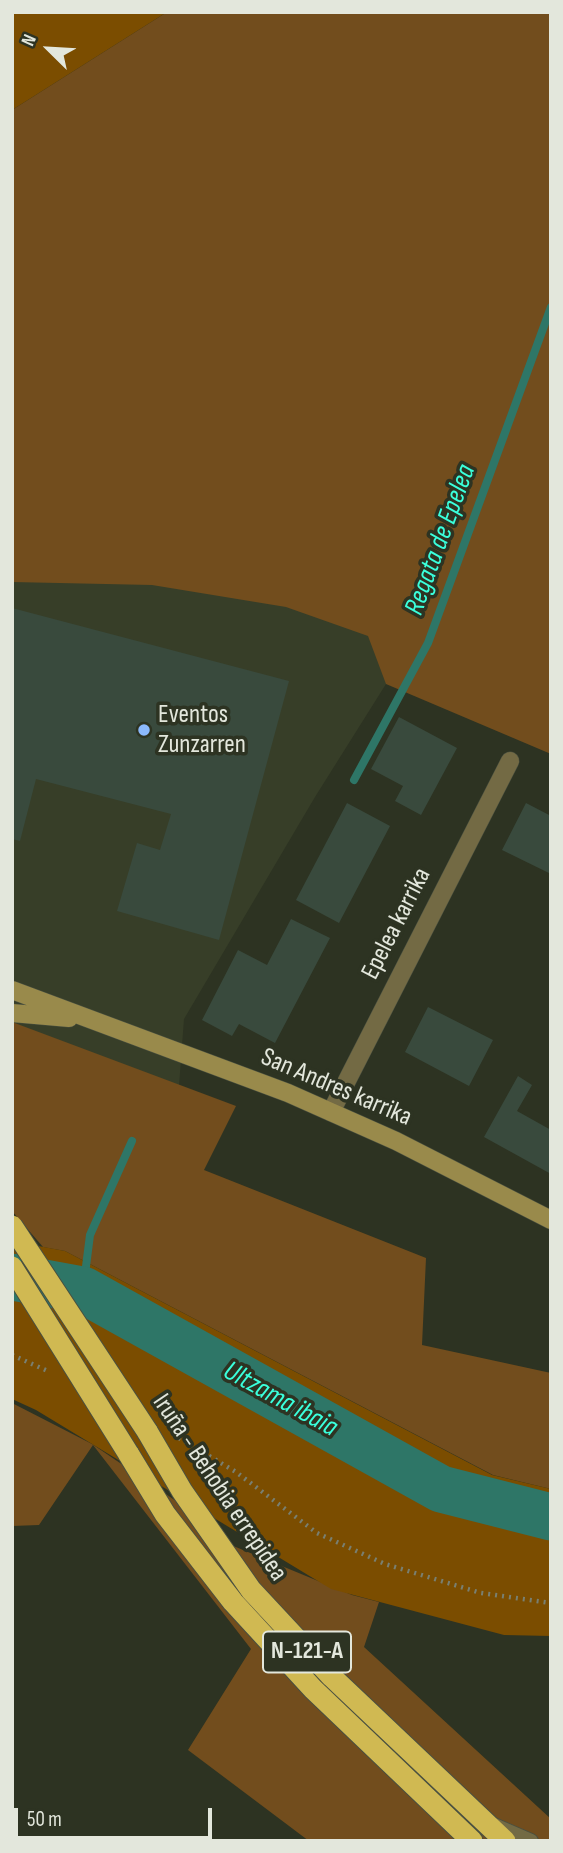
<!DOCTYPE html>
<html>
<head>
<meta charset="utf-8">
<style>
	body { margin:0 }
	#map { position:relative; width:563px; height:1853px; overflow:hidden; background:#2d3322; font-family:"Sofia Sans Condensed",sans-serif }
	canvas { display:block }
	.frame { position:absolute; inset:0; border:14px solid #e3e7dc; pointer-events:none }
	.north { position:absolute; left:14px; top:14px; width:70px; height:70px; -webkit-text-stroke:5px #2d3322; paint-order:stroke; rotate:294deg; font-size:19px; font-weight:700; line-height:28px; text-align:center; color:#e3e7dc }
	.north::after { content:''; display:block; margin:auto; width:24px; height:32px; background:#e3e7dc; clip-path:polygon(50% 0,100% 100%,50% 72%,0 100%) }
	.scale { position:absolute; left:14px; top:1808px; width:198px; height:32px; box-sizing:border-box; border:4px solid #e3e7dc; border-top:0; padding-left:9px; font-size:21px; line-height:24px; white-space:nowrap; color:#e3e7dc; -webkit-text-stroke:5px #2d3322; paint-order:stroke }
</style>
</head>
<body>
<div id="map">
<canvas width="563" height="1853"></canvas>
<div class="frame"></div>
<div class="north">N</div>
<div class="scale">50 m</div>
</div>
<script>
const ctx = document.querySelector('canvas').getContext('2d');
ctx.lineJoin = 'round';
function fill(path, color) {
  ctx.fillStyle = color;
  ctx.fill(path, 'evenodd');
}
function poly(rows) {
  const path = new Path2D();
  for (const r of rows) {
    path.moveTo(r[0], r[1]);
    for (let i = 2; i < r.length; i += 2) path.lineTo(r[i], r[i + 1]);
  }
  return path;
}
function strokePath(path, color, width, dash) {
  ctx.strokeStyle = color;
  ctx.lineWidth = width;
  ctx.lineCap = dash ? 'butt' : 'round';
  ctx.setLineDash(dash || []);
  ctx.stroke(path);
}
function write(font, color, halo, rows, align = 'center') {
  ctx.font = font + ' "Sofia Sans Condensed",sans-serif';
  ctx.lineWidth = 7;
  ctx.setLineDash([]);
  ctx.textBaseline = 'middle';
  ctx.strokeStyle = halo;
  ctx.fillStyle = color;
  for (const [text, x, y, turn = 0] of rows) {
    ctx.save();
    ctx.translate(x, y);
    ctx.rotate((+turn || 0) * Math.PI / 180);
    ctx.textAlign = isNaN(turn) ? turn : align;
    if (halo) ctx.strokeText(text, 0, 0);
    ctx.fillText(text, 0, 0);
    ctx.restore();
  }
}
fill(poly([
	[12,491,421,611,386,684,315,797,184,1019,179,1086,12,1029]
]), '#373e28');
fill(poly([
	[167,12,551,12,551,754,386,684,368,636,286,607,152,585,12,582,12,110],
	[12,1022,236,1106,204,1170,426,1258,422,1345,551,1373,551,1489,493,1475,65,1251,43,1247,12,1211],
	[12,1403,92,1444,179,1503,214,1538,352,1595,379,1602,364,1647,551,1819,551,1841,309,1841,188,1750,251,1649,93,1445,39,1525,12,1526]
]), '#724d1d');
fill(poly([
	[12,12,167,12,12,110],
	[12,1241,65,1251,492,1475,551,1489,551,1636,504,1635,331,1589,36,1410,12,1399]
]), '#7b4d00');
strokePath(poly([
	[354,780,428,643,551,307],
	[83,1290,90,1235,132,1141]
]), '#2e7667', 8);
strokePath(poly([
	[12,1277,83,1290,441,1489,551,1517]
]), '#2e7667', 47);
fill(poly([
	[12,608,289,681,219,940,117,911,137,843,160,850,171,814,36,779,20,841,12,839],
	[399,717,457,748,421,815,395,801,403,786,371,769],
	[347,803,390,826,339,923,296,900],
	[526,803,551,816,551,874,502,850],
	[291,919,330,938,275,1043,239,1024,232,1036,202,1020,238,950,267,965],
	[428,1007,493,1040,469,1086,405,1052],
	[518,1076,532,1085,517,1111,551,1130,551,1174,484,1137]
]), '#394a3d');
const lane = poly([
	[494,1825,531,1841]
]);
const street = poly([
	[331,1112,510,761]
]);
const secondary = poly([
	[12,990,288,1093,396,1141,551,1220],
	[12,1013,69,1018]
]);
const highway = poly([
	[147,1431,182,1491,251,1590,332,1677,505,1841],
	[128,1453,165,1514,233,1602,313,1689,472,1841]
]);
strokePath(lane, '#4a5040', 16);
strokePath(street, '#4a5040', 19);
strokePath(secondary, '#4a5040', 19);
strokePath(highway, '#4a5040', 23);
strokePath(poly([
	[12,1355,50,1372],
	[179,1438,236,1472,317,1533,385,1564,481,1593,551,1603]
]), '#797f70', 4.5, [2, 5]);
strokePath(lane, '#736a44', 14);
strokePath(street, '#736a44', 18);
strokePath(secondary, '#998a4b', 18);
strokePath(highway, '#d0b952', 21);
const highwayBridge = poly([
	[12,1226,147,1431],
	[12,1267,128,1453]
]);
strokePath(highwayBridge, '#4a5040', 23, []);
strokePath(highwayBridge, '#d0b952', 21);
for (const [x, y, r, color] of [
	[144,730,7,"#8bb9fc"]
]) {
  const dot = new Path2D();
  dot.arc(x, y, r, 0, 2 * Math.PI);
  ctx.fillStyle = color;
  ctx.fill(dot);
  strokePath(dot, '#2d3322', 2.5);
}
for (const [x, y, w] of [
	[307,1652,88]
]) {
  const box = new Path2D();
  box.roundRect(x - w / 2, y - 20.5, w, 41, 5);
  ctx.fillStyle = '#2d3322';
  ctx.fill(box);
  strokePath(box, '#e3e7dc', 2);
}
write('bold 24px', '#e3e7dc', null, [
	["N-121-A",307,1652]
]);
write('26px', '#e3e7dc', '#2d3322', [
	["Eventos",158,715],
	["Zunzarren",158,745]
], 'left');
write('26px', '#e3e7dc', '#2d3322', [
	["Epelea karrika",397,924,-63],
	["San Andres karrika",336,1088,23],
	["Iruña - Behobia errepidea",219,1488,56]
]);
write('italic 28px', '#3affdc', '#2d3322', [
	["Regata de Epelea",441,540,-70],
	["Ultzama ibaia",280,1400,29]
]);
</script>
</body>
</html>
